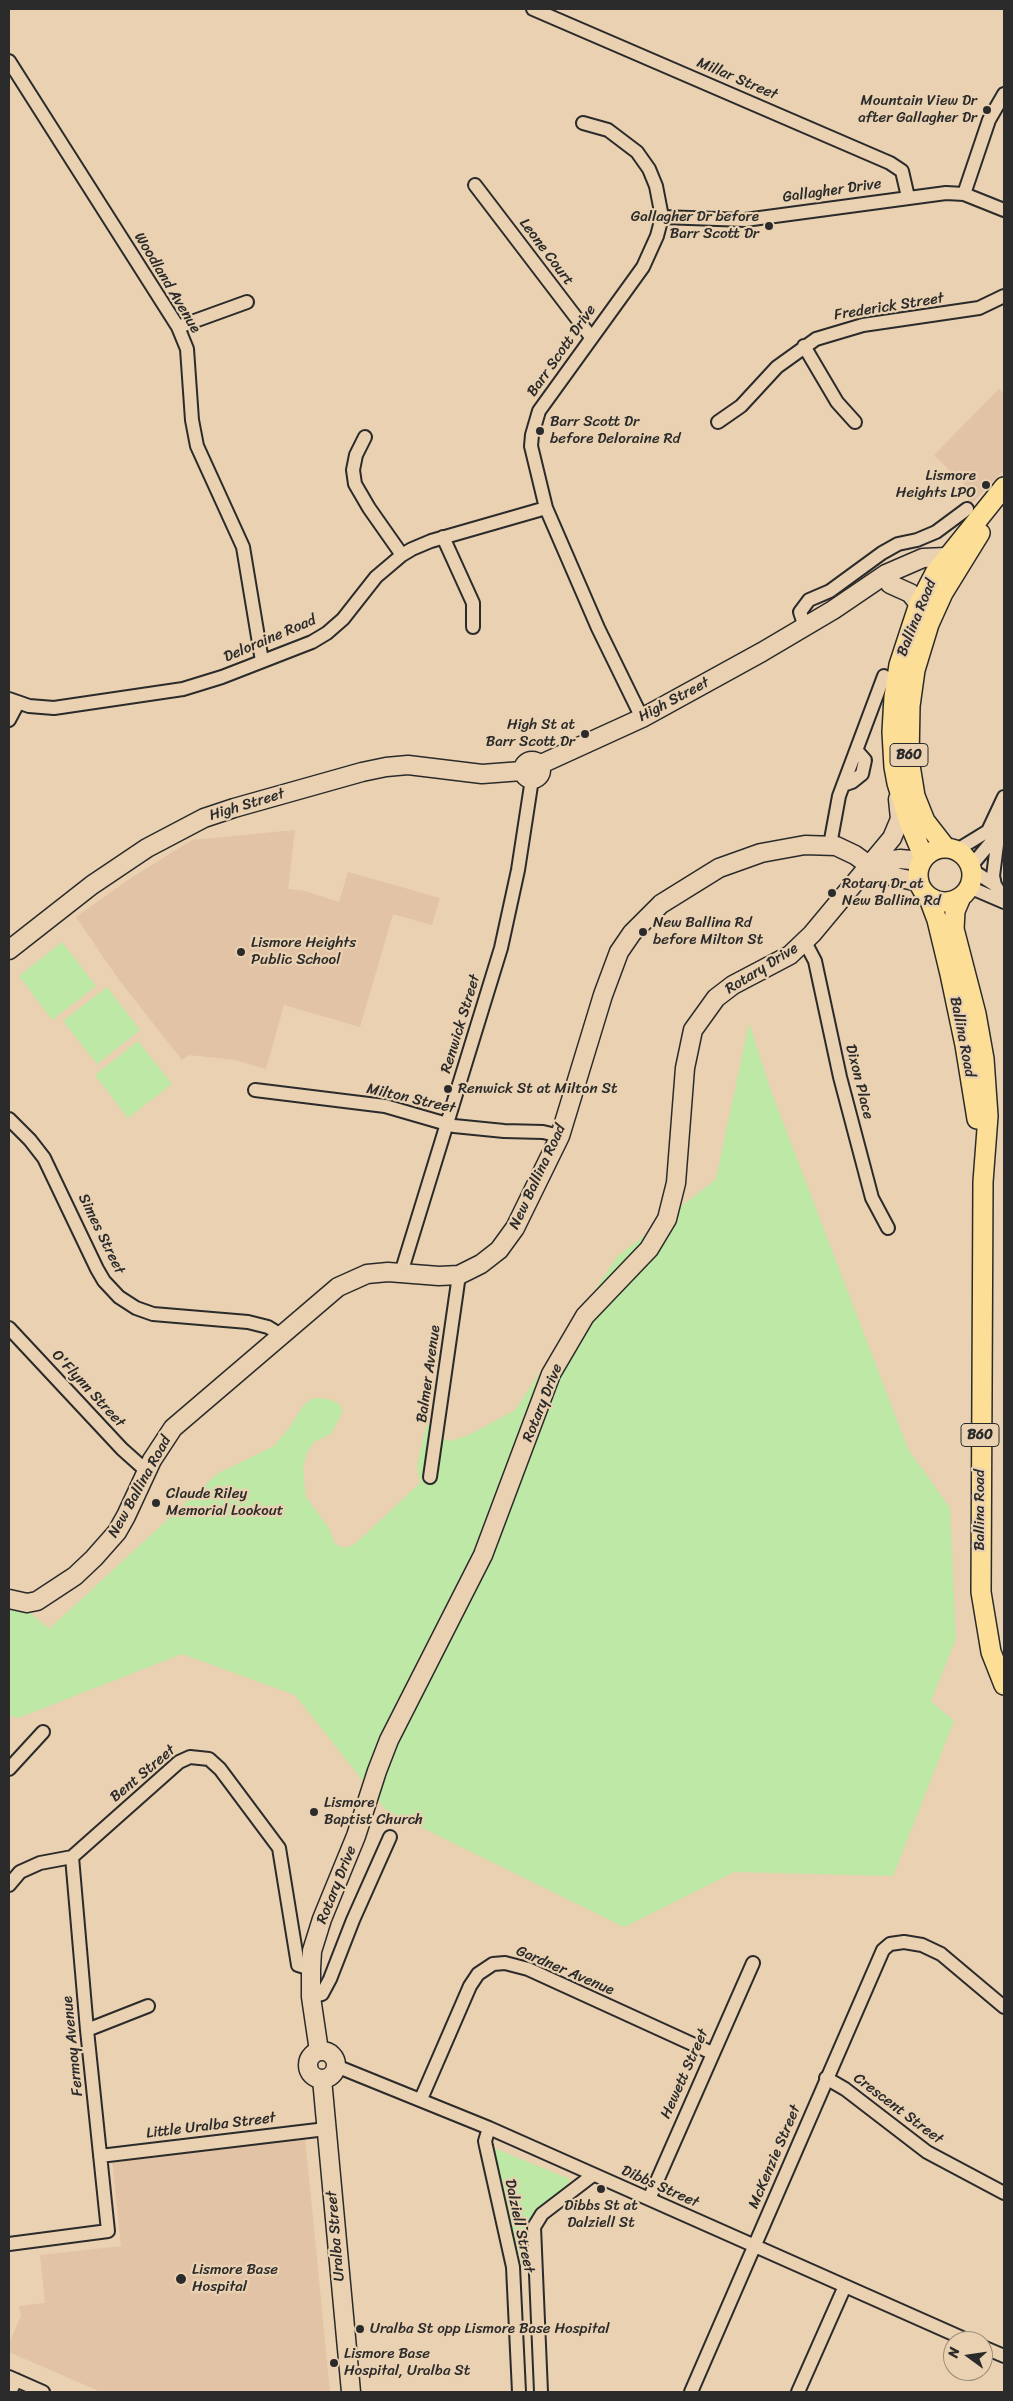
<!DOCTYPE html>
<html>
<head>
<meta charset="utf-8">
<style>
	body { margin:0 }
	#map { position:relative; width:1013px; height:2401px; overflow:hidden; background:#e9d1b1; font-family:Sriracha,sans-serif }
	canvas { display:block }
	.frame { position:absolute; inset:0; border:10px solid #2b2b2b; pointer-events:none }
	.north { position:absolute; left:943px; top:2331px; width:50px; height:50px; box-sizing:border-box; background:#e9d1b1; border:1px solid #9d8f7b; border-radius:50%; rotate:284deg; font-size:14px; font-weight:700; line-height:20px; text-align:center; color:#2b2b2b }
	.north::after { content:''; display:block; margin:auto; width:18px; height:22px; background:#2b2b2b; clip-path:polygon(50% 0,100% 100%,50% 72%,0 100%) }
</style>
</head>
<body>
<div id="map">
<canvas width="1013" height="2401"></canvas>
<div class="frame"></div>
<div class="north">N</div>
</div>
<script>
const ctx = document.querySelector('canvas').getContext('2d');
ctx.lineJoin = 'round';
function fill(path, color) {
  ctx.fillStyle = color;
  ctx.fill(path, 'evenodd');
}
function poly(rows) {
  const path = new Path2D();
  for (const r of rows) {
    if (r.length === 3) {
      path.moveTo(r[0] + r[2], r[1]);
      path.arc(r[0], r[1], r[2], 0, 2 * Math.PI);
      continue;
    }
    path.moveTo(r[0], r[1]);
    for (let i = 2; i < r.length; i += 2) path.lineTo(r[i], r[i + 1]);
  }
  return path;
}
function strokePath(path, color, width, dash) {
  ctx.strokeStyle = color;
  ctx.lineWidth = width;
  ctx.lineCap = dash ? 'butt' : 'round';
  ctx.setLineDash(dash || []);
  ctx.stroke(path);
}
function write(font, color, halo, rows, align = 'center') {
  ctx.font = font + ' Sriracha,sans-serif';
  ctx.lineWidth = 4.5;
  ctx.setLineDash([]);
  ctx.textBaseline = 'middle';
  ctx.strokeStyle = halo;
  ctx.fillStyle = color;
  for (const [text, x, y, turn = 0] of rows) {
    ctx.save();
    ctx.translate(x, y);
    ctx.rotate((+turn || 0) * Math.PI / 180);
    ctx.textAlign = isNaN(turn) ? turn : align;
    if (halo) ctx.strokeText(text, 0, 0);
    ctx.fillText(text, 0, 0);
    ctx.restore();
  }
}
fill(poly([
	[999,389,1004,394,1004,470,971,504,964,508,970,496,961,477,954,475,934,455],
	[295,830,288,889,305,891,339,902,348,872,440,898,432,925,393,914,360,1027,284,1005,266,1069,235,1060,189,1055,182,1060,119,980,76,917,128,880,192,840],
	[305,2137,330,2392,101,2392,9,2352,9,2344,21,2316,19,2306,45,2303,40,2255,121,2246,112,2158]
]), '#e2c3a5');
fill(poly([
	[62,942,96,986,52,1020,19,976],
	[107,987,140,1030,97,1064,63,1021],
	[749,1023,770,1088,908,1449,950,1508,956,1639,931,1701,954,1721,893,1876,734,1872,624,1927,386,1810,295,1695,182,1654,18,1718,9,1715,9,1594,49,1629,217,1474,274,1446,290,1427,303,1406,313,1398,329,1399,339,1404,343,1411,331,1434,314,1442,307,1453,303,1468,306,1497,328,1527,335,1544,345,1548,355,1544,420,1483,417,1466,426,1426,431,1424,440,1431,444,1439,450,1441,469,1435,515,1410,617,1257,716,1179],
	[138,1041,172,1084,128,1118,95,1075],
	[491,2147,570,2179,567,2187,535,2211,531,2217,529,2226,529,2258,524,2268,517,2269]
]), '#bde8a5');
const street = poly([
	[533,9,890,163,902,171,908,197],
	[9,61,178,327,187,349,192,420,197,446,243,547,262,661],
	[583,123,608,130,637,152,649,169,656,186,662,217,657,236,643,267,539,411,532,435,531,446,546,508,598,628,642,718],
	[475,185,591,337],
	[964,194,989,120,1004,94],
	[662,217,745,220,946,193,964,194,1004,210],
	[178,327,247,302],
	[804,346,837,402,855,422],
	[718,422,741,406,777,367,816,339,863,325,979,308,1004,296],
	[365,437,356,455,353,470,355,484,369,508,402,555],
	[443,537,473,603,473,627],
	[805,627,800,612,809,600,830,591,882,553,898,544,917,540,936,532,967,509],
	[9,699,29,706,54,708,183,689,222,677,312,642,327,633,343,619,376,577,402,555,412,549,431,541,546,508],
	[9,720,18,703],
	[843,785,852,782,862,774,865,760,857,751],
	[998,837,993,876,995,885,1004,899],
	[830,845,839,796,884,676],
	[957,850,988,831,1004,797],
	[971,866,998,834,1003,813],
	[972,870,995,885],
	[969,887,1004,902],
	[805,942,815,961,840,1077,872,1198,888,1228],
	[255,1090,385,1106,454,1126,504,1131,543,1132,560,1136],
	[9,1119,30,1140,44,1158,97,1269,104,1281,119,1297,136,1308,153,1314,248,1322,268,1327,281,1335],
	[401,1273,501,948,518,870,532,779],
	[9,1328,122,1449,141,1466,148,1469],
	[430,1477,459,1275],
	[9,1769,43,1732],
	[9,1885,20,1872,40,1863,72,1857,179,1762,190,1757,209,1759,220,1769,279,1848,298,1965,311,1969],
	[311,1997,322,1994,330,1979,353,1920,390,1837],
	[87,2030,148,2006],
	[336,2066,489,2128,969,2341],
	[826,2078,845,2089,927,2152,1004,2193],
	[421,2099,470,1986,478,1974,493,1964,505,1963,528,1969,712,2053],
	[489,2128,485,2141,486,2146,513,2267,519,2392],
	[100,2156,326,2129],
	[649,2199,753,1963],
	[9,2244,108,2231,87,2030,72,1857],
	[983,2347,1004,2356],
	[9,2377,43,2392],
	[10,2392,16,2380],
	[541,2392,534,2227,542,2214,593,2175],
	[691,2392,883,1950,890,1944,904,1942,922,1945,941,1954,1004,2007],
	[798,2392,845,2286]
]);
const secondary = poly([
	[890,584,910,593,919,604],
	[532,770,9],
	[539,765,642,718,762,652,833,610,886,574,923,558,946,557],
	[868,864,900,859,922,861],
	[870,879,881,874,919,882],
	[9,950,92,885,147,848,204,818,234,808,362,772,386,767,408,765,482,774,522,771],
	[9,1599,27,1603,37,1601,75,1576,94,1558,117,1532,126,1516,152,1460,173,1428,338,1287,367,1274,388,1272,439,1276,459,1275,481,1264,499,1250,515,1228,560,1136,603,995,619,952,632,933,661,904,719,868,761,853,805,845,836,846,855,855,881,874],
	[322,2065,14],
	[319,2051,311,1997,311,1969,312,1951,322,1919,356,1836,377,1771,389,1740,483,1555,551,1374,585,1316,649,1249,667,1219,676,1183,685,1068,693,1030,716,998,733,985,790,955,812,934,892,838,900,819,898,799],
	[322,2079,351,2392]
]);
const primary = poly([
	[945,875,27],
	[946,848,925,821,915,796,909,759,910,706,915,670,929,624,943,593,980,533],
	[924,858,909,822,897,783,894,767,892,732,894,697,899,665,919,604,935,573,1004,487],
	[928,896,937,920,950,974,965,1045,977,1119],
	[961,897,955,911,954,929,976,1014,984,1059,988,1116,983,1182,981,1592,991,1652,1004,1685]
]);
strokePath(street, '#2b2b2b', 16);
strokePath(secondary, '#2b2b2b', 21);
strokePath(primary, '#2b2b2b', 22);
strokePath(street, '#e9d1b1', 12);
strokePath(secondary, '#e9d1b1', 18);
strokePath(primary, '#fcde96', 19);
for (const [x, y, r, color] of [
	[987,110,5,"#2b2b2b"],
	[769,226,5,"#2b2b2b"],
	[540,431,5,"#2b2b2b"],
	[986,485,5,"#2b2b2b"],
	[585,734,5,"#2b2b2b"],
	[832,893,5,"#2b2b2b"],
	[643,932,5,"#2b2b2b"],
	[241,952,5,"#2b2b2b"],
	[448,1089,5,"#2b2b2b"],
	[156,1503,5,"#2b2b2b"],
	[314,1812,5,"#2b2b2b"],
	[601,2189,5,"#2b2b2b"],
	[181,2279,6,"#2b2b2b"],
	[360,2329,5,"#2b2b2b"],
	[334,2363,5,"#2b2b2b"]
]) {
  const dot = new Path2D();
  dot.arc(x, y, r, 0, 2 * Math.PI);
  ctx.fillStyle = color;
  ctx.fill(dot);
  strokePath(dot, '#e9d1b1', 2);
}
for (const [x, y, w] of [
	[909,755,38],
	[980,1435,38]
]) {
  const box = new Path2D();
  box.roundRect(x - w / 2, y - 11.5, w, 23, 4);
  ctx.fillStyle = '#e9d1b1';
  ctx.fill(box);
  strokePath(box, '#2b2b2b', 1);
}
write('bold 14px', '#2b2b2b', null, [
	["B60",909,755],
	["B60",980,1435]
]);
write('15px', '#2b2b2b', '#e9d1b1', [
	["Millar Street",737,79,23],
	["Gallagher Drive",832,191,-8],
	["Leone Court",546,252,53],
	["Woodland Avenue",167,283,59],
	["Frederick Street",889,307,-9],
	["Barr Scott Drive",562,351,-55],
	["Ballina Road",917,618,-68],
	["Deloraine Road",270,639,-23],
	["High Street",674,700,-28],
	["High Street",247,805,-17],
	["Rotary Drive",762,969,-32],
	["Renwick Street",461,1024,-73],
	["Ballina Road",962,1037,79],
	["Dixon Place",859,1082,76],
	["Milton Street",411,1099,13],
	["New Ballina Road",538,1177,-65],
	["Simes Street",101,1234,64],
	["Balmer Avenue",429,1374,-82],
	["O'Flynn Street",88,1389,47],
	["Rotary Drive",543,1403,-68],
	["New Ballina Road",140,1487,-61],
	["Ballina Road",980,1510,-90],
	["Bent Street",143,1774,-40],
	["Rotary Drive",337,1885,-68],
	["Gardner Avenue",565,1971,23],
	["Fermoy Avenue",73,2046,-96],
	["Hewett Street",685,2074,-66],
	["Crescent Street",898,2109,37],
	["Little Uralba Street",211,2126,-7],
	["McKenzie Street",775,2157,-67],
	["Dibbs Street",660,2187,24],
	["Dalziell Street",519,2226,78],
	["Uralba Street",336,2236,-95]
]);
write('15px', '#2b2b2b', '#e9d1b1', [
	["Mountain View Dr",977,101,"right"],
	["after Gallagher Dr",977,118,"right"],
	["Gallagher Dr before",759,217,"right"],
	["Barr Scott Dr",759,234,"right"],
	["Barr Scott Dr",550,422],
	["before Deloraine Rd",550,439],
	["Lismore",976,476,"right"],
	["Heights LPO",976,493,"right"],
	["High St at",575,725,"right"],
	["Barr Scott Dr",575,742,"right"],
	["Rotary Dr at",842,884],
	["New Ballina Rd",842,901],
	["New Ballina Rd",653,923],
	["before Milton St",653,940],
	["Lismore Heights",251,943],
	["Public School",251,960],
	["Renwick St at Milton St",458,1089],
	["Claude Riley",166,1494],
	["Memorial Lookout",166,1511],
	["Lismore",324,1803],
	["Baptist Church",324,1820],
	["Dibbs St at",601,2206,"center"],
	["Dalziell St",601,2223,"center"],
	["Lismore Base",192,2270],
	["Hospital",192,2287],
	["Uralba St opp Lismore Base Hospital",370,2329],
	["Lismore Base",344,2354],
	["Hospital, Uralba St",344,2371]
], 'left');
</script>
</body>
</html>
